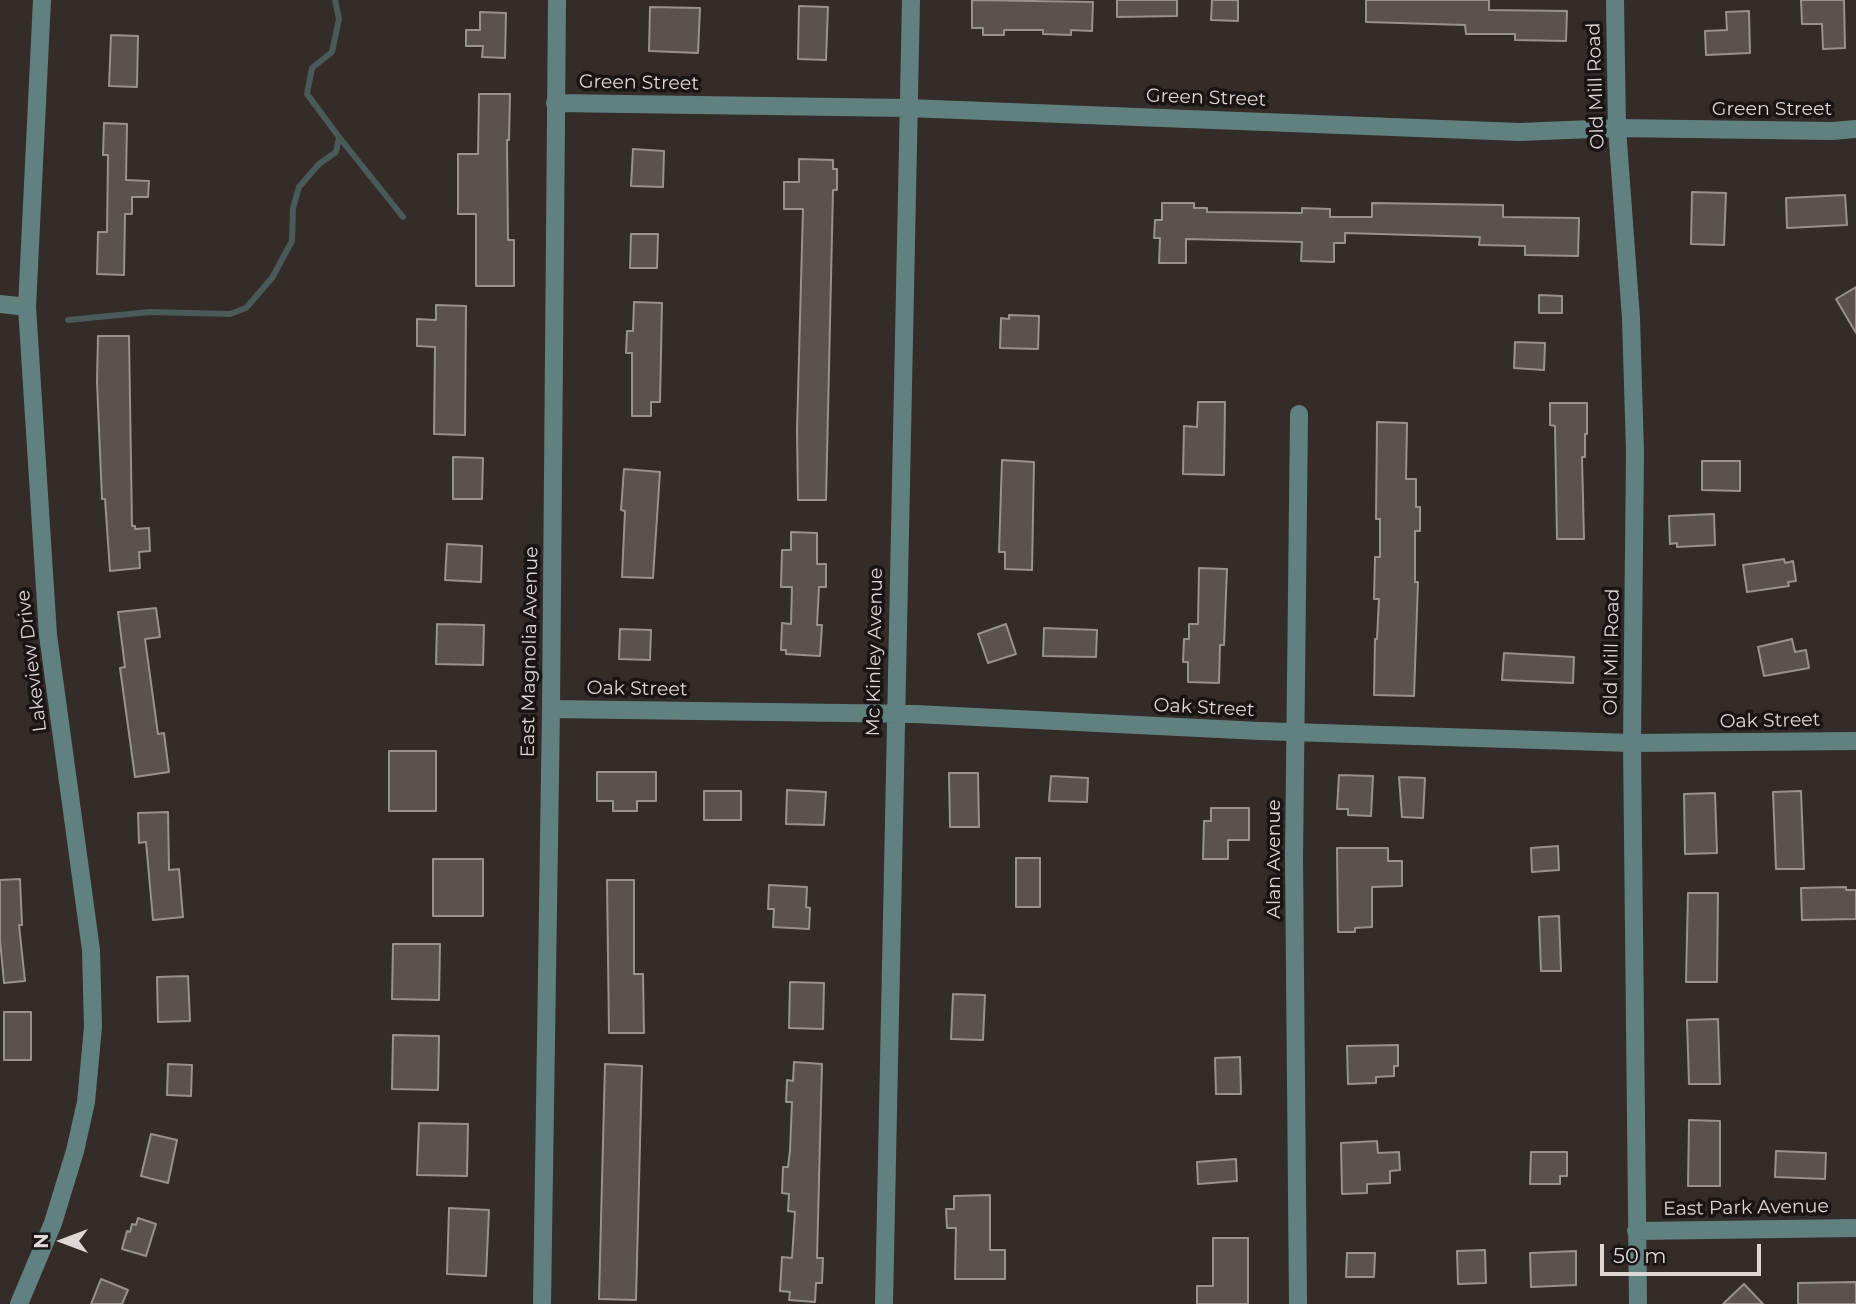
<!DOCTYPE html>
<html>
<head>
<meta charset="utf-8">
<style>
	body { margin:0 }
	#map { position:relative; width:1856px; height:1304px; overflow:hidden; background:#342c29; font-family:Montserrat,sans-serif }
	canvas { display:block }
	.north { position:absolute; left:28px; top:1206px; width:70px; height:70px; -webkit-text-stroke:5px #191514; paint-order:stroke; rotate:270deg; font-size:19px; font-weight:700; line-height:28px; text-align:center; color:#ddd8d6 }
	.north::after { content:''; display:block; margin:auto; width:24px; height:32px; background:#ddd8d6; clip-path:polygon(50% 0,100% 100%,50% 72%,0 100%) }
	.scale { position:absolute; left:1600px; top:1244px; width:161px; height:32px; box-sizing:border-box; border:4px solid #ddd8d6; border-top:0; padding-left:9px; font-size:21px; line-height:24px; white-space:nowrap; color:#ddd8d6; -webkit-text-stroke:5px #191514; paint-order:stroke }
</style>
</head>
<body>
<div id="map">
<canvas width="1856" height="1304"></canvas>
<div class="north">N</div>
<div class="scale">50 m</div>
</div>
<script>
const ctx = document.querySelector('canvas').getContext('2d');
ctx.lineJoin = 'round';
function poly(rows) {
  const path = new Path2D();
  for (const r of rows) {
    path.moveTo(r[0], r[1]);
    for (let i = 2; i < r.length; i += 2) path.lineTo(r[i], r[i + 1]);
  }
  return path;
}
function strokePath(path, color, width, dash) {
  ctx.strokeStyle = color;
  ctx.lineWidth = width;
  ctx.lineCap = dash ? 'butt' : 'round';
  ctx.setLineDash(dash || []);
  ctx.stroke(path);
}
function fill(path, color) {
  ctx.fillStyle = color;
  ctx.fill(path, 'evenodd');
}
function write(font, color, halo, rows, align = 'center') {
  ctx.font = font + ' Montserrat,sans-serif';
  ctx.lineWidth = 7;
  ctx.setLineDash([]);
  ctx.textBaseline = 'middle';
  ctx.strokeStyle = halo;
  ctx.fillStyle = color;
  for (const [text, x, y, turn = 0] of rows) {
    ctx.save();
    ctx.translate(x, y);
    ctx.rotate((+turn || 0) * Math.PI / 180);
    ctx.textAlign = isNaN(turn) ? turn : align;
    if (halo) ctx.strokeText(text, 0, 0);
    ctx.fillText(text, 0, 0);
    ctx.restore();
  }
}
strokePath(poly([
	[339,137,403,217],
	[68,320,150,312,230,314,246,308,272,278,292,241,293,208,299,187,319,164,336,152,339,137,307,94,312,68,332,52,339,19,335,0]
]), '#495a59', 6);
const building = poly([
	[972,0,1093,2,1092,31,1071,30,1071,35,1043,34,1043,30,1004,30,1004,35,983,35,983,28,972,28,972,0],
	[1117,0,1177,0,1177,16,1117,17,1117,0],
	[1212,0,1238,0,1238,21,1211,20,1212,0],
	[1366,0,1489,0,1489,10,1567,11,1566,41,1515,40,1515,34,1466,34,1465,25,1366,22,1366,0],
	[1801,0,1844,0,1845,48,1823,49,1822,24,1802,24,1801,0],
	[799,6,828,7,826,60,798,59,799,6],
	[650,7,700,8,698,53,649,51,650,7],
	[1749,11,1750,53,1706,55,1705,31,1727,30,1726,12,1749,11],
	[480,12,506,13,505,58,482,57,483,46,466,46,466,30,480,30,480,12],
	[111,35,138,36,137,87,109,86,111,35],
	[479,94,510,94,509,140,507,140,508,240,514,240,514,286,476,286,476,214,458,214,458,154,478,154,479,94],
	[104,123,127,124,126,180,149,181,148,197,132,197,132,214,125,214,124,275,97,274,98,232,107,232,108,155,103,155,104,123],
	[633,149,664,151,663,187,631,186,633,149],
	[799,159,833,160,833,169,837,169,837,190,833,190,826,500,798,500,797,430,803,209,784,209,784,182,799,182,799,159],
	[1692,192,1726,193,1724,245,1691,244,1692,192],
	[1845,195,1847,225,1787,228,1786,198,1845,195],
	[1162,203,1194,203,1194,208,1207,208,1207,212,1302,213,1302,208,1330,209,1330,217,1372,217,1372,203,1503,205,1503,217,1579,218,1578,256,1525,255,1525,246,1479,245,1480,237,1345,233,1345,243,1334,243,1334,262,1301,261,1302,242,1186,239,1186,263,1159,263,1160,238,1154,238,1155,220,1162,220,1162,203],
	[631,234,658,234,657,268,630,268,631,234],
	[1856,287,1856,333,1836,299,1856,287],
	[1539,295,1562,296,1562,313,1539,313,1539,295],
	[634,302,662,303,660,402,651,402,651,416,632,416,632,353,626,353,627,331,633,331,634,302],
	[436,305,466,306,465,435,434,434,435,347,417,346,417,319,436,320,436,305],
	[1009,315,1039,316,1038,349,1000,348,1001,318,1009,319,1009,315],
	[98,336,129,336,132,526,135,526,135,529,149,528,150,551,139,552,140,568,110,571,105,499,102,499,97,382,98,336],
	[1515,342,1545,343,1544,370,1514,368,1515,342],
	[1198,402,1225,402,1224,475,1183,474,1184,426,1197,427,1198,402],
	[1550,403,1587,403,1587,434,1585,434,1585,457,1582,457,1584,539,1557,539,1555,426,1550,425,1550,403],
	[1377,422,1407,423,1406,479,1416,479,1416,507,1420,507,1420,531,1415,531,1415,582,1418,582,1414,696,1374,695,1375,639,1377,639,1379,599,1374,599,1375,557,1380,557,1380,519,1376,519,1377,422],
	[453,457,483,458,482,499,453,499,453,457],
	[1002,460,1034,462,1032,570,1005,569,1005,552,999,552,1002,460],
	[1702,461,1740,461,1740,491,1702,490,1702,461],
	[624,469,660,472,653,578,622,577,625,511,621,510,624,469],
	[1714,514,1715,545,1677,547,1677,543,1670,544,1669,516,1714,514],
	[791,532,817,533,817,564,826,564,826,587,819,587,817,625,822,625,820,656,786,654,786,650,781,650,782,623,791,624,792,587,781,587,782,550,791,550,791,532],
	[447,544,482,546,481,582,445,580,447,544],
	[1784,559,1785,563,1793,561,1796,581,1788,582,1789,586,1747,592,1743,565,1784,559],
	[1199,568,1227,569,1224,645,1220,645,1219,683,1188,682,1188,662,1183,662,1184,639,1189,639,1189,624,1198,624,1199,568],
	[156,608,160,637,145,639,158,734,164,733,169,772,135,777,120,668,125,667,118,612,156,608],
	[437,624,484,625,483,665,436,664,437,624],
	[1006,624,1016,654,988,663,978,634,1006,624],
	[1044,628,1097,630,1096,657,1043,656,1044,628],
	[620,629,651,630,650,660,619,659,620,629],
	[1792,639,1795,652,1806,650,1809,668,1764,676,1758,647,1792,639],
	[1504,653,1574,657,1573,683,1502,680,1504,653],
	[389,751,436,751,436,811,389,811,389,751],
	[597,772,656,772,656,801,637,801,637,811,613,811,613,801,597,801,597,772],
	[949,773,978,773,979,827,950,827,949,773],
	[1339,775,1373,776,1371,816,1348,815,1348,809,1337,809,1339,775],
	[1051,776,1088,778,1087,802,1049,801,1051,776],
	[1399,777,1425,778,1423,818,1402,817,1399,777],
	[787,790,826,792,824,825,786,824,787,790],
	[704,791,741,791,741,820,704,820,704,791],
	[1801,791,1804,869,1776,869,1773,792,1801,791],
	[1715,793,1717,853,1685,854,1684,794,1715,793],
	[1211,808,1249,808,1249,840,1228,840,1228,859,1203,859,1204,821,1211,821,1211,808],
	[168,812,169,870,179,869,183,917,153,920,146,842,139,843,138,813,168,812],
	[1558,846,1559,870,1532,872,1531,848,1558,846],
	[1337,848,1388,848,1388,861,1402,861,1402,886,1372,887,1372,927,1355,928,1355,932,1338,932,1337,848],
	[1016,858,1040,858,1040,907,1016,907,1016,858],
	[433,859,483,859,483,916,433,916,433,859],
	[20,879,22,925,19,925,25,981,4,983,0,940,0,880,20,879],
	[607,880,634,880,634,974,643,974,644,1033,609,1033,607,880],
	[769,885,807,887,806,907,810,908,809,929,773,927,774,909,768,909,769,885],
	[1846,887,1846,890,1856,890,1856,919,1802,920,1801,888,1846,887],
	[1688,893,1718,893,1717,982,1686,982,1688,893],
	[1559,916,1561,971,1541,971,1539,917,1559,916],
	[393,944,440,944,439,1000,392,999,393,944],
	[188,976,190,1021,158,1022,157,977,188,976],
	[790,982,824,983,823,1029,789,1028,790,982],
	[953,994,985,995,983,1040,951,1039,953,994],
	[4,1012,31,1012,31,1060,4,1060,4,1012],
	[1718,1019,1720,1084,1689,1084,1687,1020,1718,1019],
	[393,1035,439,1036,438,1090,392,1089,393,1035],
	[1398,1045,1398,1066,1394,1066,1394,1076,1376,1077,1376,1083,1348,1084,1347,1046,1398,1045],
	[1240,1057,1241,1094,1216,1094,1215,1058,1240,1057],
	[794,1062,822,1064,817,1258,823,1258,822,1283,816,1283,815,1302,789,1300,790,1292,780,1291,782,1257,792,1258,795,1212,788,1211,789,1194,782,1193,783,1167,788,1167,790,1150,792,1102,786,1102,787,1080,793,1081,794,1062],
	[168,1064,192,1065,191,1096,167,1095,168,1064],
	[605,1064,642,1066,636,1300,599,1299,605,1064],
	[1689,1120,1720,1121,1720,1186,1688,1186,1689,1120],
	[419,1123,468,1124,467,1176,417,1175,419,1123],
	[151,1134,177,1140,168,1183,141,1176,151,1134],
	[1377,1141,1378,1153,1399,1152,1400,1170,1390,1171,1390,1183,1367,1184,1367,1193,1342,1194,1341,1143,1377,1141],
	[1776,1151,1826,1153,1825,1179,1775,1177,1776,1151],
	[1531,1152,1567,1152,1567,1176,1560,1176,1560,1184,1530,1184,1531,1152],
	[1236,1159,1237,1181,1198,1184,1197,1162,1236,1159],
	[990,1195,990,1250,1005,1250,1005,1279,955,1279,956,1228,947,1228,946,1209,954,1209,954,1196,990,1195],
	[449,1208,489,1210,486,1276,447,1274,449,1208],
	[138,1218,156,1224,146,1256,122,1249,127,1231,130,1232,132,1224,136,1225,138,1218],
	[1213,1238,1248,1238,1248,1304,1197,1304,1197,1286,1213,1286,1213,1238],
	[1485,1250,1486,1283,1458,1284,1457,1251,1485,1250],
	[1576,1251,1576,1285,1531,1287,1530,1253,1576,1251],
	[1347,1253,1375,1253,1374,1277,1346,1277,1347,1253],
	[101,1279,128,1290,122,1304,91,1304,101,1279],
	[1856,1282,1856,1304,1798,1304,1798,1283,1856,1282],
	[1744,1284,1763,1304,1723,1304,1744,1284]
]);
fill(building, '#5b524f');
strokePath(building, '#9a908d', 2);
strokePath(poly([
	[1615,0,1617,128,1631,318,1635,452,1632,743,1638,1304],
	[555,103,908,108,1519,132,1617,128,1832,131,1856,129],
	[0,304,27,307],
	[551,709,915,714,1260,731,1632,743,1856,741],
	[1636,1231,1856,1228],
	[19,1304,53,1223,75,1151,86,1102,93,1027,91,950,48,635,27,307,42,0],
	[542,1304,551,709,557,0],
	[884,1304,911,0],
	[1298,1304,1294,858,1299,414]
]), '#618181', 18);
write('19px', '#ddd8d6', '#191514', [
	["Green Street",639,83,1],
	["Old Mill Road",1596,86,-92],
	["Green Street",1206,98,2],
	["Green Street",1772,109],
	["East Magnolia Avenue",530,652,-89],
	["Mc Kinley Avenue",875,652,-89],
	["Old Mill Road",1612,652,-89],
	["Lakeview Drive",32,661,-97],
	["Oak Street",637,689,1],
	["Oak Street",1204,708,3],
	["Oak Street",1770,721,-1],
	["Alan Avenue",1274,859,-90],
	["East Park Avenue",1746,1208,-1]
]);
</script>
</body>
</html>
